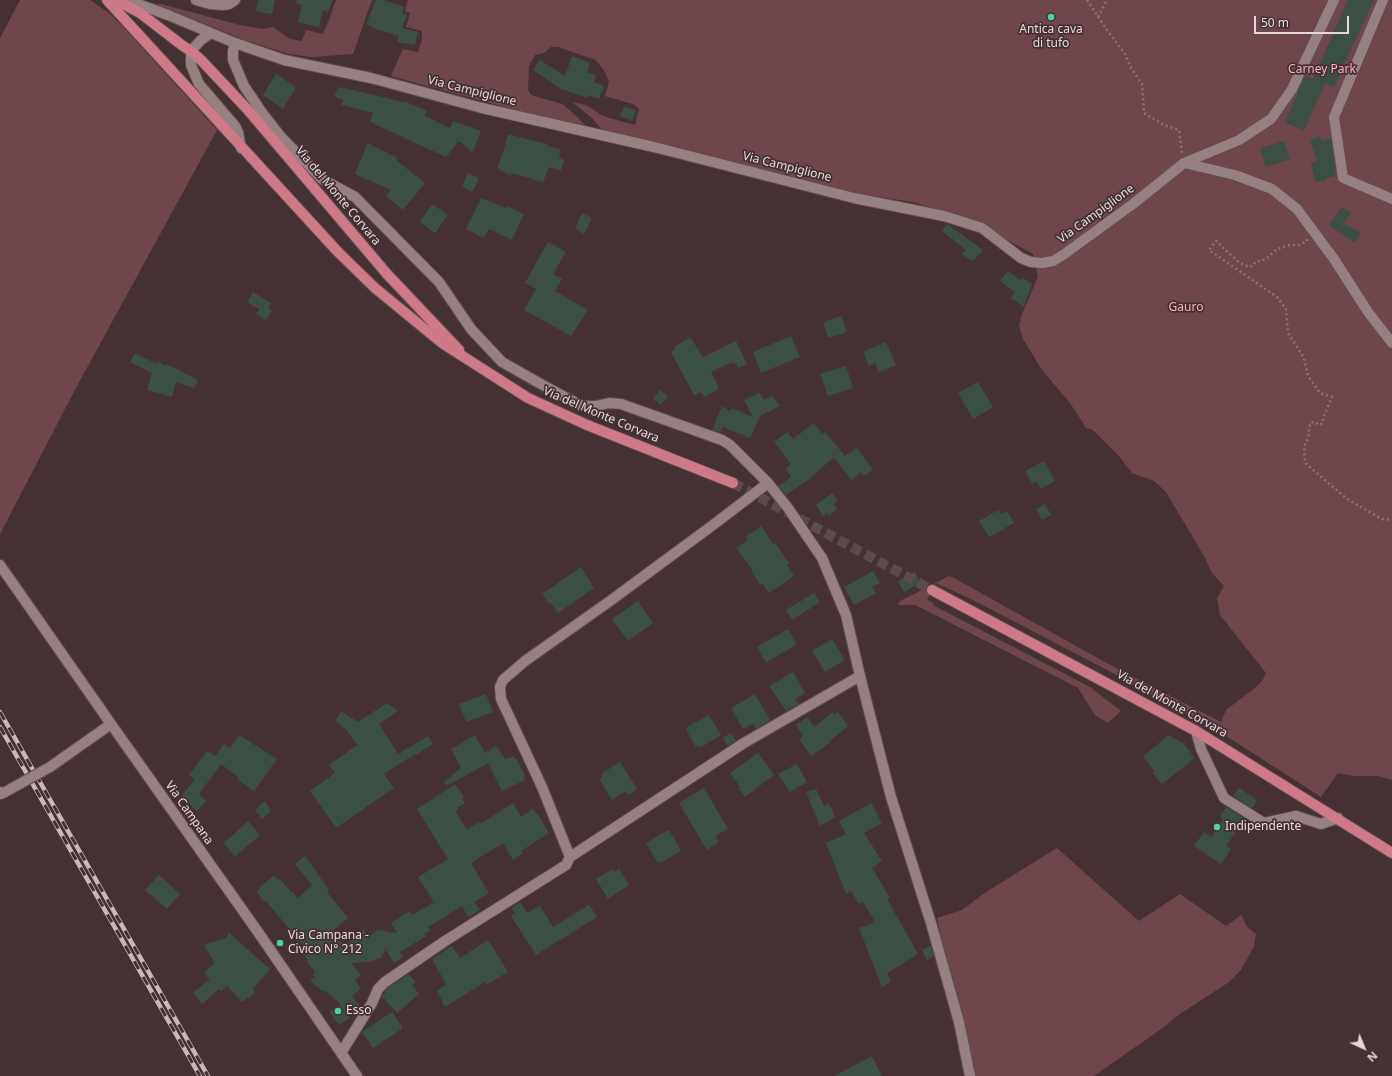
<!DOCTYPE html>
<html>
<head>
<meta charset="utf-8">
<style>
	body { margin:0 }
	#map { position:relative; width:1392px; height:1076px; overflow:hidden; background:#453134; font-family:"Noto Sans",sans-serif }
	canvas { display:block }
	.north { position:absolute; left:1344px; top:1028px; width:40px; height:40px; -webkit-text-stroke:3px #453134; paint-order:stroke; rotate:136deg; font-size:11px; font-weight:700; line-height:16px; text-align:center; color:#e5d8da }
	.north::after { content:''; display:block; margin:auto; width:14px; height:18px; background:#e5d8da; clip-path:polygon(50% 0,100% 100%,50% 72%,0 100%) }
	.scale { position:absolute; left:1254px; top:16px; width:95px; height:18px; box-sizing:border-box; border:2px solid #e5d8da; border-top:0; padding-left:5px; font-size:12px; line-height:14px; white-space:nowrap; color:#e5d8da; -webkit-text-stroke:3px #453134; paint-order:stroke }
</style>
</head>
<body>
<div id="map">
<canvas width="1392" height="1076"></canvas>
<div class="north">N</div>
<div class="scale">50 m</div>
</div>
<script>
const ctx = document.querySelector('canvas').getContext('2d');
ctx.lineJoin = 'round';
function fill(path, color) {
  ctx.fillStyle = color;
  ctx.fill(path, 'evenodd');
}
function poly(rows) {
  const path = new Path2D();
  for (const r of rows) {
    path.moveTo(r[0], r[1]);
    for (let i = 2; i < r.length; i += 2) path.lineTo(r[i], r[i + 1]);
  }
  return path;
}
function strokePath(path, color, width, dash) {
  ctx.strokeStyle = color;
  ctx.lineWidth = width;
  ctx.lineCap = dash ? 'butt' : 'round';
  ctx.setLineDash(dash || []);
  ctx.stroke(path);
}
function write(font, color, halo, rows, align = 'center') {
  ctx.font = font + ' "Noto Sans",sans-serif';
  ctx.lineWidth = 3.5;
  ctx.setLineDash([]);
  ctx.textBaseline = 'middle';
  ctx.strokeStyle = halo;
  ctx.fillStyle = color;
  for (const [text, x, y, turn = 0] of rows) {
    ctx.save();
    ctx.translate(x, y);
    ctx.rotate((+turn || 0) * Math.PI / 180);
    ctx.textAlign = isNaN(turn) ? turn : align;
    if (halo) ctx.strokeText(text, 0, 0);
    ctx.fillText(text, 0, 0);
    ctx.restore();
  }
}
fill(poly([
	[20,0,90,0,109,13,128,32,217,130,77,386,0,534,0,38],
	[336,0,372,0,353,54,311,57,289,54,245,40,158,5,157,3,240,25,262,29,273,27,290,39,302,41,306,30,323,34,330,17],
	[408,0,1392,0,1392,780,1378,776,1352,776,1338,773,1321,797,1220,732,1107,670,973,600,936,583,927,600,934,603,933,605,1090,687,1121,711,1108,723,1095,715,1078,688,929,612,915,605,898,605,900,601,916,593,949,576,954,578,1112,666,1221,722,1226,710,1256,687,1262,681,1266,673,1220,615,1217,598,1224,586,1212,573,1204,556,1166,492,1154,481,1132,473,1118,455,1093,430,1086,428,1070,403,1042,370,1023,339,1019,325,1022,314,1038,277,1033,254,977,223,914,202,851,193,603,131,593,119,572,102,586,105,603,116,635,125,639,109,633,104,605,96,609,82,605,72,596,60,558,47,551,47,544,53,535,55,529,66,528,90,531,95,562,104,574,114,587,127,534,115,391,76,403,49,418,52,422,39,422,31,406,27,410,13,405,11],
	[1057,848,1139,921,1180,894,1226,926,1241,915,1248,928,1256,934,1254,946,1241,970,1229,982,1177,1016,1164,1027,1094,1076,974,1076,959,1002,953,978,939,939,941,936,937,918,962,910,986,892]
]), '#6f464c');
fill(poly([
	[258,0,275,0,272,14,256,11],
	[297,0,333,0,328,12,323,10,319,27,298,22,302,5,296,3],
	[376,0,384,0,404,7,402,13,407,15,402,28,418,32,415,45,397,42,399,36,375,29,366,24],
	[1348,0,1374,0,1334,87,1325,83,1304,131,1285,122,1305,76,1313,79],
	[572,56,590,63,587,72,596,75,594,82,604,86,599,99,589,95,588,98,561,89,533,70,540,60,565,76],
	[276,74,296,87,283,109,263,95],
	[339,87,403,102,404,101,427,111,425,116,450,128,453,121,481,131,475,146,472,152,459,141,446,157,370,122,373,113,341,105,343,100,334,96],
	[624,107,636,110,632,121,620,116],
	[508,134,549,145,549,146,561,150,559,158,564,160,561,171,549,167,543,182,511,173,510,175,497,168,502,156],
	[1320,136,1322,141,1331,138,1336,176,1326,178,1326,180,1315,182,1311,163,1317,161,1310,140],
	[1284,141,1290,159,1266,167,1260,148],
	[368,143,397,158,396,160,425,183,403,210,386,196,391,190,355,174],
	[468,173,479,178,472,192,462,187],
	[481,198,506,208,507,206,524,214,512,240,489,229,484,238,466,229],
	[432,204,448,215,435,233,420,222],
	[1342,207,1351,213,1344,223,1361,233,1355,243,1329,225],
	[582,213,592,218,584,234,575,229],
	[947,224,983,250,973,261,961,254,966,250,942,231],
	[548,242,566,252,553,274,562,279,555,291,588,310,571,336,524,310,536,289,525,283],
	[1008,271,1020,280,1022,278,1032,284,1024,307,1011,298,1015,292,1000,281],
	[253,292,271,303,268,308,272,310,266,320,256,314,259,309,247,302],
	[841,316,847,332,828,338,823,322],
	[791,336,800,357,761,373,753,352],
	[690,337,703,357,736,341,747,364,738,368,736,363,733,364,733,362,711,372,718,386,718,390,704,397,701,392,694,395,671,352,676,349,674,347],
	[886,342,896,365,879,372,875,363,869,366,863,352],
	[135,353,157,364,158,362,166,366,166,364,198,380,194,388,176,382,172,397,147,390,152,373,130,362],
	[846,366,853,388,828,396,820,374],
	[978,382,993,407,973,419,958,393],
	[660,390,668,396,661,405,653,398],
	[760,393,764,400,772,396,780,406,760,416,750,438,723,427,720,432,712,430,722,406,730,411,732,408,753,417,744,400],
	[814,423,822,434,825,432,845,456,857,448,873,470,864,476,861,472,851,480,834,457,808,480,786,495,778,486,791,477,786,469,791,464,774,442,787,432,793,439],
	[1044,461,1055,481,1041,489,1037,481,1032,484,1025,471],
	[832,493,838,501,833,504,837,509,829,516,827,514,823,516,816,505],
	[1045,504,1051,515,1042,520,1036,509],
	[998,510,1001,514,1007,511,1014,523,989,537,979,521],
	[761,526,773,544,775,543,789,563,787,565,794,576,769,593,762,583,760,585,751,570,752,569,736,548,748,540,745,537],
	[581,567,594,588,558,613,551,603,549,604,542,594],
	[873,571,880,583,872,587,876,593,854,605,844,587],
	[915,572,921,583,904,592,898,581],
	[814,593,820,602,792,620,786,610],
	[638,601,653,623,628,641,612,619],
	[788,629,797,644,766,663,757,647],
	[832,639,845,660,825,672,812,651],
	[793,672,805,693,795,699,799,704,786,711,769,686],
	[486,694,493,712,466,722,459,704],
	[755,694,770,720,756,729,753,724,743,729,731,708],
	[387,703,398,711,379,724,398,754,428,736,433,744,416,755,415,754,384,774,394,788,336,828,310,791,335,773,329,765,357,745,346,729,335,721,341,711,358,722],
	[833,712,835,714,838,712,848,726,830,741,831,742,811,756,799,739,803,736,796,725,807,717,814,727],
	[709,715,721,735,700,748,699,746,696,747,686,730,688,728,687,727],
	[731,733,736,741,728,746,723,738],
	[239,735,277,759,254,791,238,780,239,778,221,764,199,794,206,801,197,811,181,796,195,780,189,775,207,751,215,756,224,744,230,748],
	[475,735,485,753,496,746,505,759,511,757,511,758,513,756,515,759,516,758,525,776,524,777,525,780,502,791,488,763,447,786,444,782,461,768,451,749],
	[1169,735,1183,743,1195,758,1162,784,1152,772,1154,771,1143,756],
	[758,753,774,775,745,797,738,788,740,787,730,773],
	[620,762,637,789,628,795,626,791,612,800,599,779,603,776,601,774],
	[797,764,807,782,790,792,778,774],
	[455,784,464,797,462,799,465,803,457,808,458,810,455,811,467,830,479,822,480,824,513,803,521,817,533,809,536,814,537,813,549,833,521,851,523,853,513,860,503,843,471,863,489,893,474,902,480,910,468,917,462,906,428,927,430,930,424,934,426,936,400,952,403,957,394,963,386,950,380,958,376,959,370,962,351,963,361,975,355,980,361,989,352,996,360,1006,348,1016,350,1018,339,1025,330,1012,341,1004,324,990,323,991,310,981,315,977,312,974,315,972,307,962,308,960,302,953,306,949,266,901,264,902,257,892,260,889,259,888,274,875,278,880,280,879,292,893,293,892,298,898,312,885,295,864,305,856,329,890,327,892,348,918,332,931,345,946,364,929,368,937,377,930,397,933,391,923,410,911,412,915,434,902,418,877,448,859,417,809],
	[704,788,728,829,715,836,719,842,707,850,679,803],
	[1239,788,1257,800,1252,808,1233,796],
	[816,789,824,806,829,803,835,817,820,826,806,792],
	[265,801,271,811,262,819,255,810],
	[871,803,882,823,864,833,882,861,872,868,890,898,887,899,918,954,887,973,891,981,882,987,859,928,874,923,872,920,874,920,863,902,859,904,851,891,846,894,826,843,846,834,839,821],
	[1226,807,1245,819,1226,846,1231,849,1221,864,1194,846,1204,832,1212,837,1223,819,1220,817],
	[248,821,260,835,235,857,224,843],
	[668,830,669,832,670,831,681,851,662,862,661,861,658,863,646,843],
	[613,869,615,872,619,869,629,885,608,899,596,879],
	[159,875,180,894,167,909,145,890],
	[520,902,527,913,540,906,553,927,589,905,597,917,536,955,511,916,515,913,511,908],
	[229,933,270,969,253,989,255,993,242,1002,227,986,221,991,219,989,202,1004,193,993,210,979,204,973,215,963,204,945,226,938],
	[488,940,508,972,486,985,485,982,445,1007,437,991,446,984,432,959,452,946,460,958],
	[931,946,934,956,927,960,922,950],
	[409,974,416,982,412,985,419,994,397,1013,382,996,389,987],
	[392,1012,403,1028,373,1048,362,1032],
	[872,1056,882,1076,834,1076]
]), '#3b4f45');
strokePath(poly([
	[733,483,932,590]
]), '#5d4a4d', 10, [10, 5]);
const minor = poly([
	[127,0,168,15,235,43,284,60,371,78,482,108,654,147,854,198,944,216,982,228,1021,258,1031,262,1042,263,1053,261,1063,255,1133,204,1184,163,1239,140,1271,119,1292,89,1334,0],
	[196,0,210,4,223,5,229,4,235,0],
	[1383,0,1334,117,1343,178,1392,199],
	[211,33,201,40,191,51,191,65,199,84,235,126,238,132,241,148],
	[235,43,233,51,233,60,244,86,263,114,281,137,322,179,355,197,439,282,471,329,502,362,548,388,582,406,596,406,609,403,621,404,722,440,730,445,768,483,788,508,822,558,846,615,860,676,891,797,931,923,959,1022,970,1076],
	[1184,163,1235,175,1272,189,1297,209,1334,259,1368,312,1392,343],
	[0,565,111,724,258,932,357,1076],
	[1196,731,1201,749,1224,798,1264,823,1296,816,1321,824,1338,818],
	[50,767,111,724],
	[0,792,1,794,7,791],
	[570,857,542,787,501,699,500,687,503,680,525,661,610,601,713,525,768,483],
	[341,1053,372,1003,378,989,385,982,445,941,566,865,570,857,744,743,860,676]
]);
const major = poly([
	[107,0,338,252,375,288,442,343,528,398,587,425,733,483],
	[116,0,140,13,183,46,191,51,202,61,248,110,387,274,459,350],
	[932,590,1196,731,1392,853]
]);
strokePath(minor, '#5f4e50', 12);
strokePath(major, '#5f4e50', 12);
strokePath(poly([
	[1087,0,1107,30,1125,54,1131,68,1142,84,1144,113,1164,125,1179,130,1182,153],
	[1098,17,1107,0],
	[1307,239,1307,241,1299,245,1290,245,1277,249,1266,259,1255,262,1253,266,1249,267,1240,263,1220,245,1219,242,1216,241,1209,250,1277,297,1286,309,1288,333,1304,358,1308,376,1320,393,1332,397,1323,418,1323,423,1320,425,1314,422,1310,423,1308,439,1304,447,1305,463,1347,499,1382,519,1392,520]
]), '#867577', 2.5, [2, 3]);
strokePath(minor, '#978082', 10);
strokePath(major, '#cd7987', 10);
const rail = poly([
	[0,712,208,1076],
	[0,727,200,1076]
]);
strokePath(rail, '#c7b8bb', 4.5);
strokePath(rail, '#453134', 3, [9]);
const minorBridge = poly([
	[7,791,50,767]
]);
strokePath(minorBridge, '#5f4e50', 12, []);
strokePath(minorBridge, '#978082', 10);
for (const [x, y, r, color] of [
	[1051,17,4,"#4ad49c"],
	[1217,827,4,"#4ad49c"],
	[280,943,4,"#4ad49c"],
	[338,1011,4,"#4ad49c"]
]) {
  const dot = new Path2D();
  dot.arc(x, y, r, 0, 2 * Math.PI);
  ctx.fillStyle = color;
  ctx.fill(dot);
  strokePath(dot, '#453134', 1.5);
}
write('12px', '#e5d8da', '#453134', [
	["Antica cava",1051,30,"center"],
	["di tufo",1051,44,"center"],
	["Indipendente",1225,827],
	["Via Campana -",288,936],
	["Civico N° 212",288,950],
	["Esso",346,1011]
], 'left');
write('12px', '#ffabb7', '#453134', [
	["Carney Park",1322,70],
	["Gauro",1186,308]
]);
write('12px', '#e5d8da', '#453134', [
	["Via Campiglione",472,91,14],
	["Via Campiglione",787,167,14],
	["Via del Monte Corvara",338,196,50],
	["Via Campiglione",1096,214,-36],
	["Via del Monte Corvara",601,415,23],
	["Via del Monte Corvara",1172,704,29],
	["Via Campana",189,813,55]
]);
</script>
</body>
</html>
